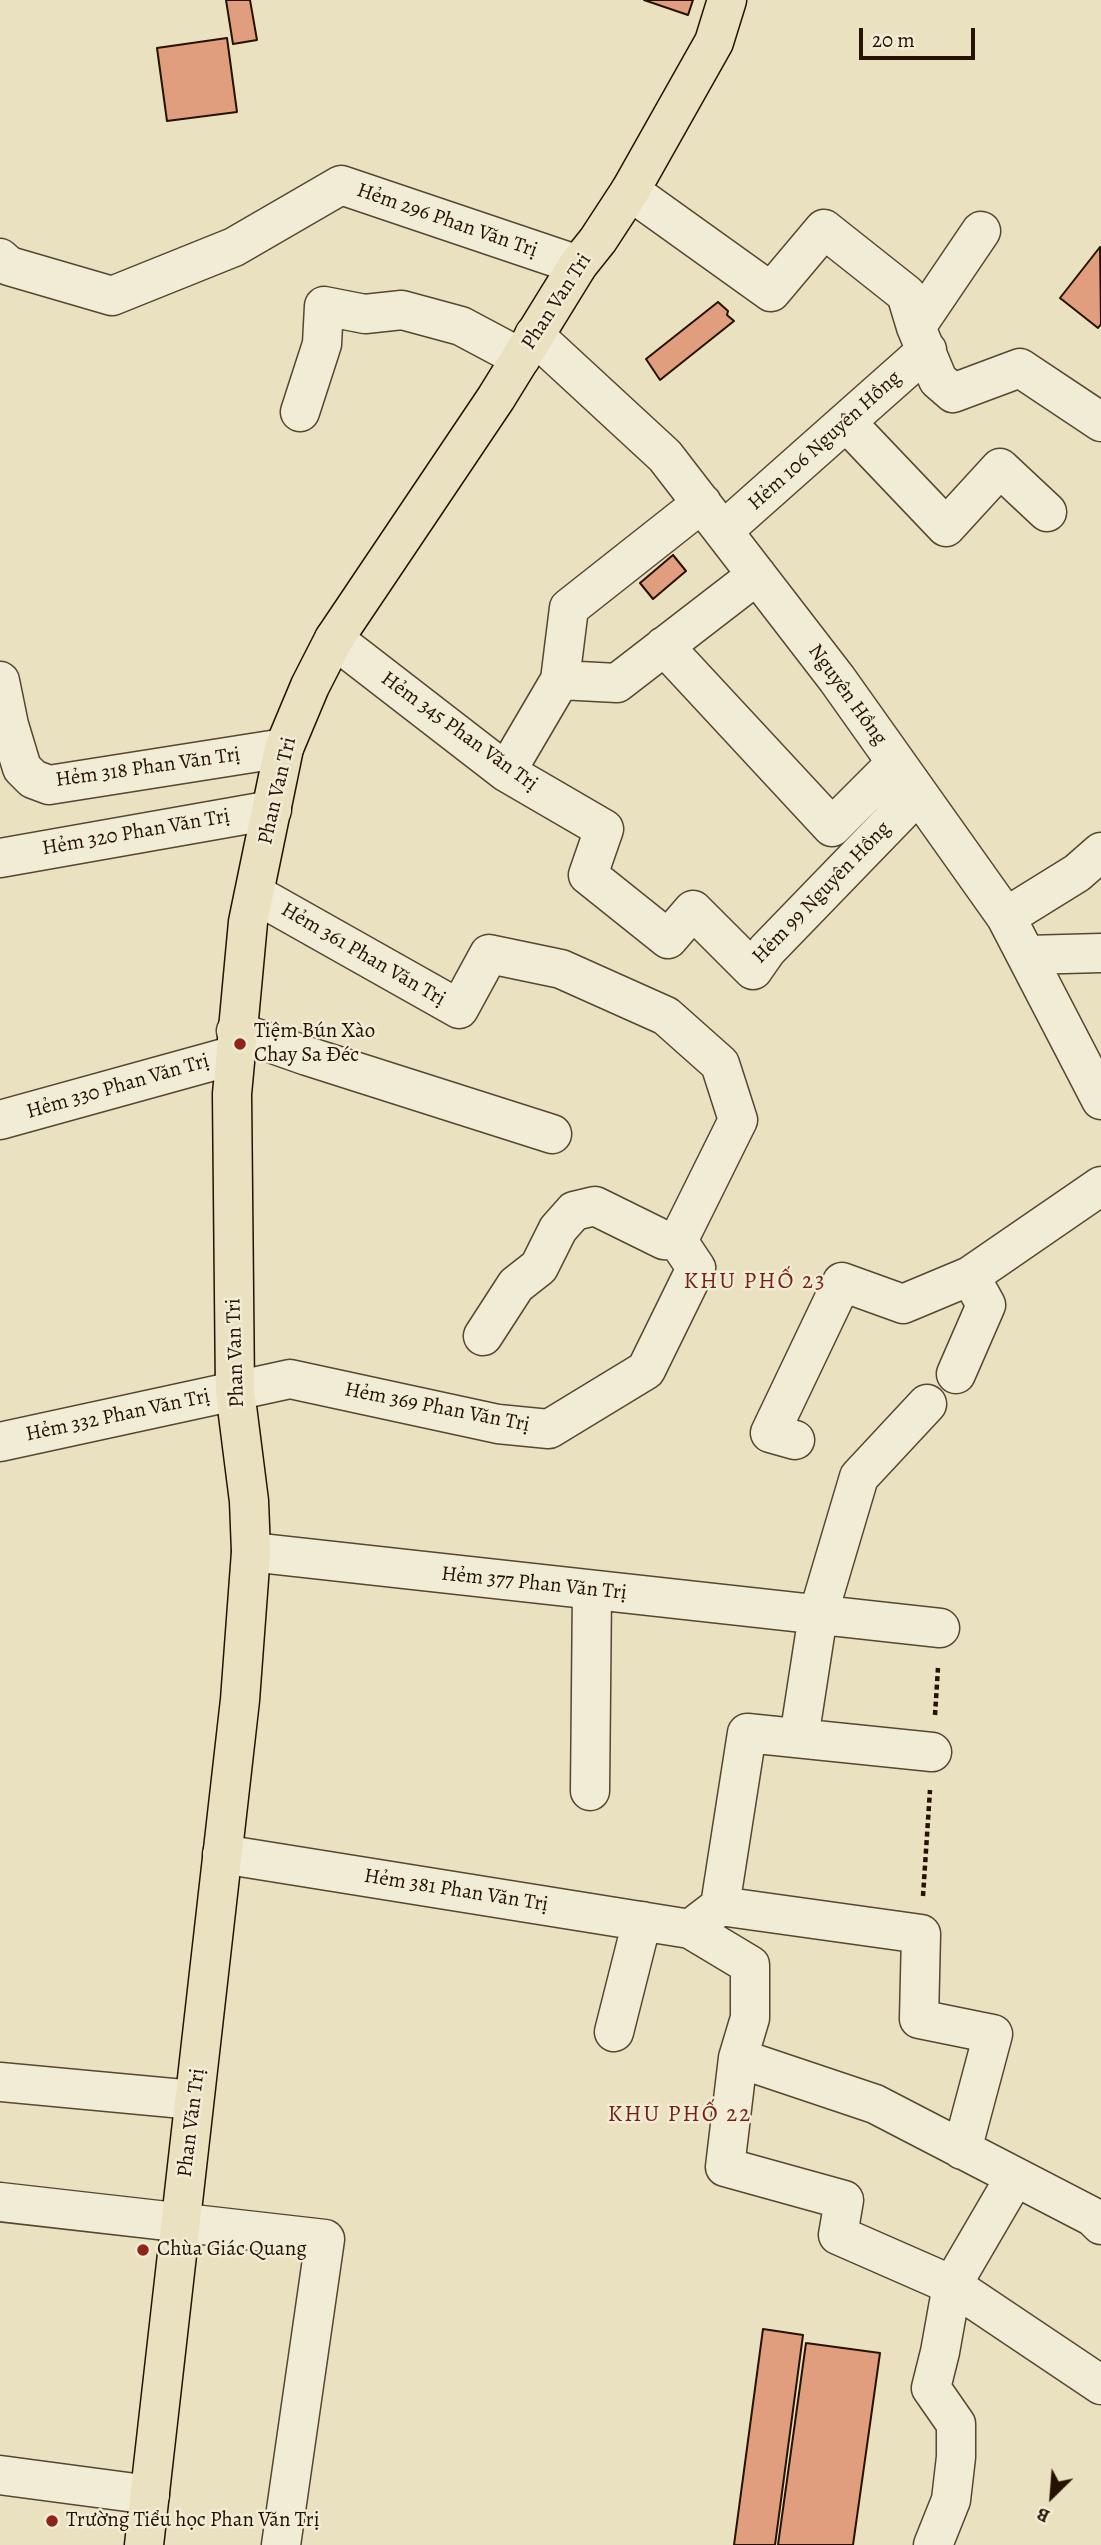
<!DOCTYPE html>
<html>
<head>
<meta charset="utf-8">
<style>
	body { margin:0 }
	#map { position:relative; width:1101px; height:2545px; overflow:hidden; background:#eae1c0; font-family:Alegreya,serif }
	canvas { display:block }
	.north { position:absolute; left:1017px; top:2461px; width:70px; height:70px; -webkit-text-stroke:5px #f1ecd6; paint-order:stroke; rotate:205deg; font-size:19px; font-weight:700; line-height:28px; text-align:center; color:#261200 }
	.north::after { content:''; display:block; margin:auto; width:24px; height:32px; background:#261200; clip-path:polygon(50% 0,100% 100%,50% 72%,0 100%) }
	.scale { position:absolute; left:859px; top:28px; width:116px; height:32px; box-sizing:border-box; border:4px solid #261200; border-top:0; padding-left:9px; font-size:21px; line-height:24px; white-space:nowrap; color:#261200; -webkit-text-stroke:5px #f1ecd6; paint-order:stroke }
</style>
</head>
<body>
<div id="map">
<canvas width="1101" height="2545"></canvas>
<div class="north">B</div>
<div class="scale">20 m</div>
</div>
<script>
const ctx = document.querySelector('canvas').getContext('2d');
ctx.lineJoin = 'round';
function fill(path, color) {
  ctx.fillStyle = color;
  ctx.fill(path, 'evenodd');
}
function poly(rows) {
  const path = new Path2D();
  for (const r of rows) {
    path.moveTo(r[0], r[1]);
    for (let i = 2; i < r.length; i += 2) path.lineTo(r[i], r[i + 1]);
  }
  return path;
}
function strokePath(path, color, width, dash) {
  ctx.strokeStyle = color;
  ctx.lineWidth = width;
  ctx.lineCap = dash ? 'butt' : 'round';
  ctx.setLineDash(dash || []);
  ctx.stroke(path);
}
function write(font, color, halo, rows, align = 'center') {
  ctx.font = font + ' Alegreya,serif';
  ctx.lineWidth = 5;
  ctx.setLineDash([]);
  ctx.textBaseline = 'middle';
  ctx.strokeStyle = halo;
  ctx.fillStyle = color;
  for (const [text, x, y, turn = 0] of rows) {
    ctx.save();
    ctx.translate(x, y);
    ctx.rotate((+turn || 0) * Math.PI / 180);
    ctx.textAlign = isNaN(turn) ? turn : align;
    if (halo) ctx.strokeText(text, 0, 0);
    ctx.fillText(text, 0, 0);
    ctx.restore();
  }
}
const building = poly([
	[226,0,250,0,257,40,233,44,226,0],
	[644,0,693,0,688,15,644,0],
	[227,38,237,112,167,121,157,48,227,38],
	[1100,247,1101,324,1098,328,1060,298,1100,247],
	[718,302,728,311,727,315,734,321,660,380,646,359,718,302],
	[673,555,686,571,653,599,640,583,673,555],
	[763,2329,803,2335,775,2545,734,2545,763,2329],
	[806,2343,880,2353,853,2545,778,2545,806,2343]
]);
fill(building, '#e19e7e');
strokePath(building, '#261200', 2);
const minor = poly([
	[630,191,771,292,824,229,906,294,916,327,938,380,953,393,1020,368,1101,422],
	[0,258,9,266,112,296,234,247,341,185,578,265],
	[916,327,981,231],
	[534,335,665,456,837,679,1006,917,1101,1100],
	[300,412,322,344,324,306,365,314,402,310,461,326,521,358],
	[847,423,946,527,1000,468,1047,512],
	[723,531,927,350],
	[334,639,506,772,604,829,588,875,668,939,693,910,753,970,767,950,918,794],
	[664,646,832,827,896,763],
	[560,680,617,683,757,575],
	[0,681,9,725,22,768,33,779,49,785,284,748],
	[506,772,560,680,569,608,702,503],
	[0,858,272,810],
	[255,894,459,1009,489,954,561,969,666,1016,720,1064,738,1120,678,1241],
	[1006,917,1077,873,1101,852],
	[1027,955,1101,953],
	[236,1031,307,1056,552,1134],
	[0,1120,235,1055],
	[483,1336,516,1285,539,1267,558,1229,574,1211,595,1206,664,1240,678,1241],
	[956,1374,986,1305,970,1276,1101,1186],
	[795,1440,770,1433,842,1282,903,1304,970,1276],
	[0,1442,290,1379,498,1424,549,1429,646,1370,696,1268,678,1241],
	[251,1552,940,1628],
	[799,1738,818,1615,859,1477,927,1404],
	[590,1791,592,1591],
	[222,1854,690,1929,750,1965,750,2018,738,2058,875,2104,1093,2217,1101,2225],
	[720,1906,747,1733,932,1752],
	[690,1929,720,1906,921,1934,919,2019,993,2034,962,2150],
	[614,2032,642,1921],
	[738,2058,725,2167,844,2200,838,2235,952,2285,1101,2385],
	[0,2082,194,2100],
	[0,2202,325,2239,281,2545],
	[0,2475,150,2495],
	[933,2545,951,2500,956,2457,956,2424,931,2388,940,2352,952,2285,1015,2177]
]);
const major = poly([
	[144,2545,240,1700,251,1552,249,1501,235,1391,232,1094,248,922,284,748,310,686,334,639,496,398,578,265,598,240,630,191,714,42,727,0]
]);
strokePath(minor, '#574630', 41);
strokePath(major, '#261200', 41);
strokePath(poly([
	[935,1715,938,1668],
	[923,1896,930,1790]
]), '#261200', 4.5, [5, 3.5]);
strokePath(minor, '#f1ecd6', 38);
strokePath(major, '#eae1c0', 38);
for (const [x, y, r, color] of [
	[240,1044,7,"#8f2418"],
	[143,2250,7,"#8f2418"],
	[52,2521,7,"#8f2418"]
]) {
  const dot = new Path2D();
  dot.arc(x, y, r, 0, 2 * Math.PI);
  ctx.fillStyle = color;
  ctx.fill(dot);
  strokePath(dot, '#f1ecd6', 2.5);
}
write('21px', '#261200', '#f1ecd6', [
	["Hẻm 296 Phan Văn Trị",447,221,19],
	["Phan Van Tri",557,302,-57],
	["Hẻm 106 Nguyên Hồng",825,441,-42],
	["Nguyên Hồng",847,695,54],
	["Hẻm 345 Phan Văn Trị",459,732,36],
	["Hẻm 318 Phan Văn Trị",148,768,-8],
	["Phan Van Tri",278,791,-77],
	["Hẻm 320 Phan Văn Trị",136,833,-10],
	["Hẻm 99 Nguyên Hồng",822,893,-46],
	["Hẻm 361 Phan Văn Trị",363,955,30],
	["Hẻm 330 Phan Văn Trị",118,1087,-16],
	["Phan Van Tri",236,1353,-92],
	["Hẻm 369 Phan Văn Trị",437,1408,11],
	["Hẻm 332 Phan Văn Trị",118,1416,-12],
	["Hẻm 377 Phan Văn Trị",534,1584,6],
	["Hẻm 381 Phan Văn Trị",456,1891,9],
	["Phan Văn Trị",192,2123,-83]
]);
write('21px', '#261200', '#f1ecd6', [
	["Tiệm Bún Xào",254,1032],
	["Chay Sa Đéc",254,1056],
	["Chùa Giác Quang",157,2250],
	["Trường Tiểu học Phan Văn Trị",66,2521]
], 'left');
ctx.letterSpacing = '2px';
write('23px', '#7a1f14', '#f1ecd6', [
	["KHU PHỐ 23",755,1282],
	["KHU PHỐ 22",680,2115]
]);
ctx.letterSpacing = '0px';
</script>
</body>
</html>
